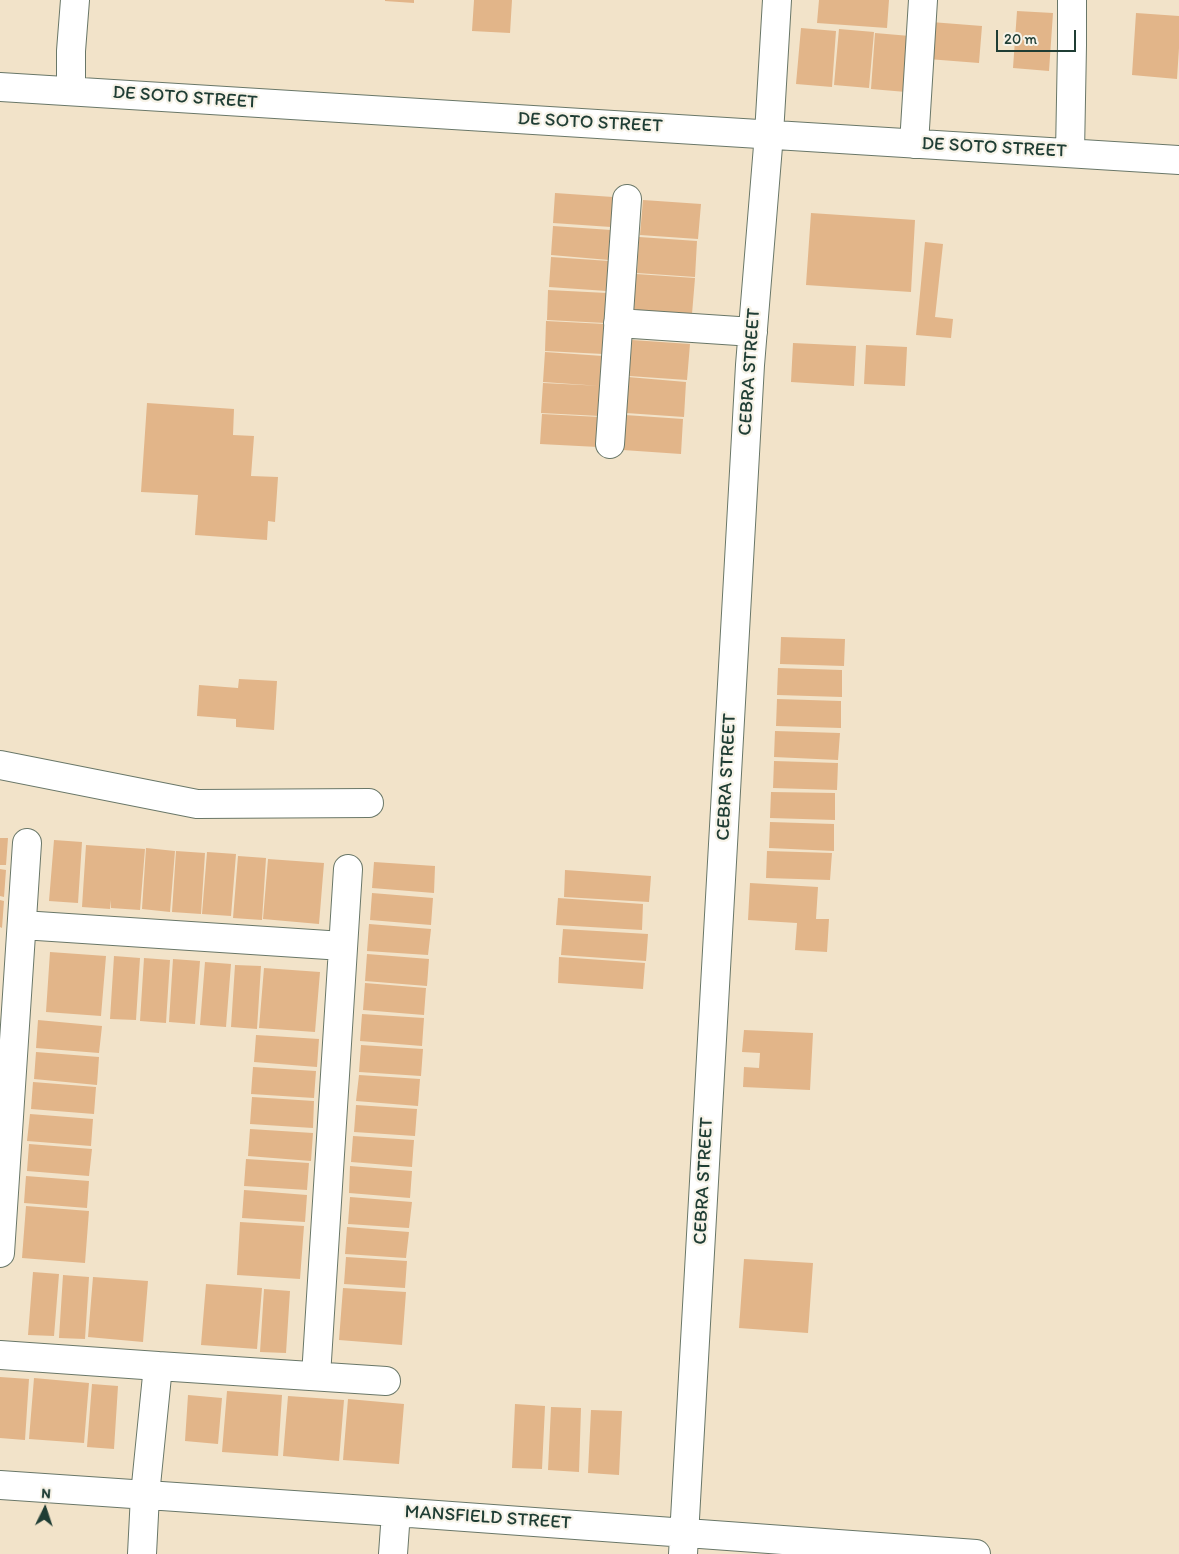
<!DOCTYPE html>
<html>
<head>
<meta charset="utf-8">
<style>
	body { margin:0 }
	#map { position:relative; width:1179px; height:1554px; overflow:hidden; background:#f2e3c9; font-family:Itim,sans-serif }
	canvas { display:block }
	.north { position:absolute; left:20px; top:1484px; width:50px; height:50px; -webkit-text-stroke:4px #f7f3e8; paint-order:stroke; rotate:4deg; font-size:14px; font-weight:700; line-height:20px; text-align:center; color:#1f3d34 }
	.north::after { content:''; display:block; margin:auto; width:18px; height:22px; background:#1f3d34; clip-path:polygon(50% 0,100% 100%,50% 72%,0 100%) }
	.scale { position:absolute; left:996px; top:30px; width:80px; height:22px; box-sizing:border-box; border:2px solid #1f3d34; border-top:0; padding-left:6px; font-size:15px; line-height:18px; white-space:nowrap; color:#1f3d34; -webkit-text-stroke:4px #f7f3e8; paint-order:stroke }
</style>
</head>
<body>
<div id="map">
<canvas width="1179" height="1554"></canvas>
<div class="north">N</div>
<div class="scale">20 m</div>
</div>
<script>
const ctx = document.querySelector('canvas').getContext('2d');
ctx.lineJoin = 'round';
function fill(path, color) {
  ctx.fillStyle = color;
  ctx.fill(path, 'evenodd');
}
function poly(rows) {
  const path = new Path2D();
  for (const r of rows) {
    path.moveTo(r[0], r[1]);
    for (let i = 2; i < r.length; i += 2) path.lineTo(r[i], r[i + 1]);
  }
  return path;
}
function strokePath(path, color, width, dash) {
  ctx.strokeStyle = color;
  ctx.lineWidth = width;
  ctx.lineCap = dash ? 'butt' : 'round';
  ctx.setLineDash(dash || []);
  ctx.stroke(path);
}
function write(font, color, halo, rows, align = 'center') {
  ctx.font = font + ' Itim,sans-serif';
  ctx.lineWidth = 4.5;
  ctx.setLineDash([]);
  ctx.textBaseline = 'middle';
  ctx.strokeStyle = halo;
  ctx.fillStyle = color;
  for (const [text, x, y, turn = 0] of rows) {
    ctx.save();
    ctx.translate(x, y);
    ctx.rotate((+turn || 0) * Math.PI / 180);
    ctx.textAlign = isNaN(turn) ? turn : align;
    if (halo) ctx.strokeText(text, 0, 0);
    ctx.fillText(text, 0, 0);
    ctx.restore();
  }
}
fill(poly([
	[385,0,414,0,414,3,385,1],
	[474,0,512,0,510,33,472,31],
	[819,0,889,0,887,28,817,23],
	[1017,11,1053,13,1049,71,1013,68],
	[1136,13,1179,16,1179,48,1177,79,1132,75],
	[931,22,982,26,979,63,928,59],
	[801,28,836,31,832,87,796,84],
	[839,29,874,32,869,88,834,85],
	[875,33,910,36,906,92,871,89],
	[555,193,613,197,611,227,553,223],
	[643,200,701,204,698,239,640,235],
	[811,213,915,220,911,292,806,285],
	[553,226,611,230,609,260,551,255],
	[639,237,697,241,695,277,637,273],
	[925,242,943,244,935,317,953,319,951,338,916,335],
	[551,257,609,261,607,291,549,287],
	[636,274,695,278,692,314,634,310],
	[548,290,607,293,605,323,547,320],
	[546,321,605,324,603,354,545,351],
	[632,340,690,344,687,380,629,376],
	[793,343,856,346,854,386,791,382],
	[866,345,907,347,905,386,864,384],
	[545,352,603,356,601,386,543,382],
	[628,377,686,382,684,417,626,413],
	[543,383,602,386,600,416,541,413],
	[147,403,234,409,233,435,254,436,251,476,278,477,275,522,268,521,267,540,195,535,198,495,141,492],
	[542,414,600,417,598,447,540,444],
	[625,415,683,419,681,454,623,450],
	[781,637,845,639,844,666,780,664],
	[778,668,842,670,842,697,777,695],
	[239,679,277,681,274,730,236,727,236,719,197,716,199,685,238,688],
	[777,699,841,701,841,728,776,726],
	[775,731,840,733,838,760,774,757],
	[774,761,838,763,837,790,773,788],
	[771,792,835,793,835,820,770,818],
	[770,822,834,824,834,851,769,848],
	[0,838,8,838,6,865,0,865],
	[54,840,82,842,78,903,49,901],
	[86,845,145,849,140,910,111,908,111,900,110,909,82,907],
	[146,848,175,851,170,912,142,909],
	[176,851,205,853,201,914,172,912],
	[767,851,832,853,830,880,766,878],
	[207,852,236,854,231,916,202,914],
	[238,856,266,858,262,920,233,918],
	[268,859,324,863,319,924,263,919],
	[374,862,435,866,434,893,372,888],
	[0,869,6,870,4,897,0,896],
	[565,870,651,876,649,902,564,897],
	[750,883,818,887,816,919,829,919,827,952,795,950,797,923,748,920],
	[372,893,433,898,431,925,370,920],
	[558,898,643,904,642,930,556,925],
	[0,900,4,901,2,928,0,927],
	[369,924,431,929,428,955,367,951],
	[563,929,648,934,646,961,561,955],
	[50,952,106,956,101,1016,46,1012],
	[367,954,429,959,427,986,365,981],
	[114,956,140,958,136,1020,110,1019],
	[559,957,645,963,643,989,558,983],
	[144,958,170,960,166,1023,140,1021],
	[173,959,200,961,195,1024,169,1022],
	[205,962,231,964,226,1027,200,1025],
	[235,965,261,966,257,1029,231,1027],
	[264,968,320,972,315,1032,259,1028],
	[365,983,426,988,424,1015,363,1010],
	[362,1014,424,1018,422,1046,360,1041],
	[38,1020,102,1026,99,1053,36,1048],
	[744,1030,813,1033,810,1090,743,1087,744,1067,759,1068,760,1053,742,1052],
	[256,1035,319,1039,317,1067,254,1062],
	[361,1045,423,1049,421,1076,359,1072],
	[36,1052,99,1057,97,1085,34,1079],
	[253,1067,316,1071,314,1098,251,1094],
	[359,1075,420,1079,418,1106,356,1101],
	[33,1082,96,1087,94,1114,31,1109],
	[252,1097,314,1101,313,1128,250,1124],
	[356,1105,417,1109,415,1136,354,1132],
	[30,1114,93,1119,91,1146,27,1141],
	[250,1129,313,1133,311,1161,248,1156],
	[353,1136,414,1140,412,1167,351,1162],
	[29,1144,92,1149,89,1176,27,1171],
	[246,1159,309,1163,307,1190,244,1186],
	[350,1166,412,1171,410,1198,349,1193],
	[26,1176,89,1181,87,1208,24,1203],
	[244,1190,307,1195,305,1222,242,1218],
	[350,1197,412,1202,409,1228,348,1224],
	[26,1206,89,1211,85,1263,22,1258],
	[240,1222,304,1226,300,1279,237,1275],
	[347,1227,409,1232,406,1258,345,1254],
	[346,1257,407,1261,405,1288,344,1284],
	[744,1259,813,1263,808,1333,739,1328],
	[33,1272,59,1274,54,1336,28,1335],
	[63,1275,89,1277,85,1339,59,1338],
	[93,1277,148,1281,143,1342,88,1337],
	[206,1284,262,1288,257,1349,201,1345],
	[343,1288,406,1292,402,1345,339,1340],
	[264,1289,290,1291,286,1353,260,1352],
	[0,1377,29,1379,25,1440,0,1438],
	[34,1378,89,1383,84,1443,29,1439],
	[92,1384,118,1386,114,1449,87,1447],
	[227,1391,282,1395,278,1456,222,1452],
	[188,1395,222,1398,218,1444,185,1441],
	[288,1396,344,1400,339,1461,283,1456],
	[348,1399,404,1404,399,1464,343,1460],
	[515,1404,545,1406,542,1469,512,1468],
	[551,1407,581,1408,579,1472,548,1470],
	[591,1410,622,1411,619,1475,588,1473]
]), '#e2b589');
const minor = poly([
	[0,87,1179,160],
	[71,91,71,51,75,0],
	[914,144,923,0],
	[1070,153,1072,45,1072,0],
	[618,323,753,332],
	[610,444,627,199],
	[0,765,197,804,369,803],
	[22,925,343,946],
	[0,1253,27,843],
	[0,1355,158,1366],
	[316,1376,348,869],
	[0,1485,396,1512,976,1554],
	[142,1554,145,1495,158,1366,386,1381],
	[393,1554,396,1512],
	[683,1554,750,365,769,134,777,0]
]);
strokePath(minor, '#697768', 30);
strokePath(minor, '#fff', 28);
write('19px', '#1f3d34', '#f7f3e8', [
	["DE SOTO STREET",185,98,4],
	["DE SOTO STREET",590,123,3],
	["DE SOTO STREET",994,148,3],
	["CEBRA STREET",750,372,-86],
	["CEBRA STREET",727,777,-87],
	["CEBRA STREET",704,1181,-87],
	["MANSFIELD STREET",488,1518,4]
]);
</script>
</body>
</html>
